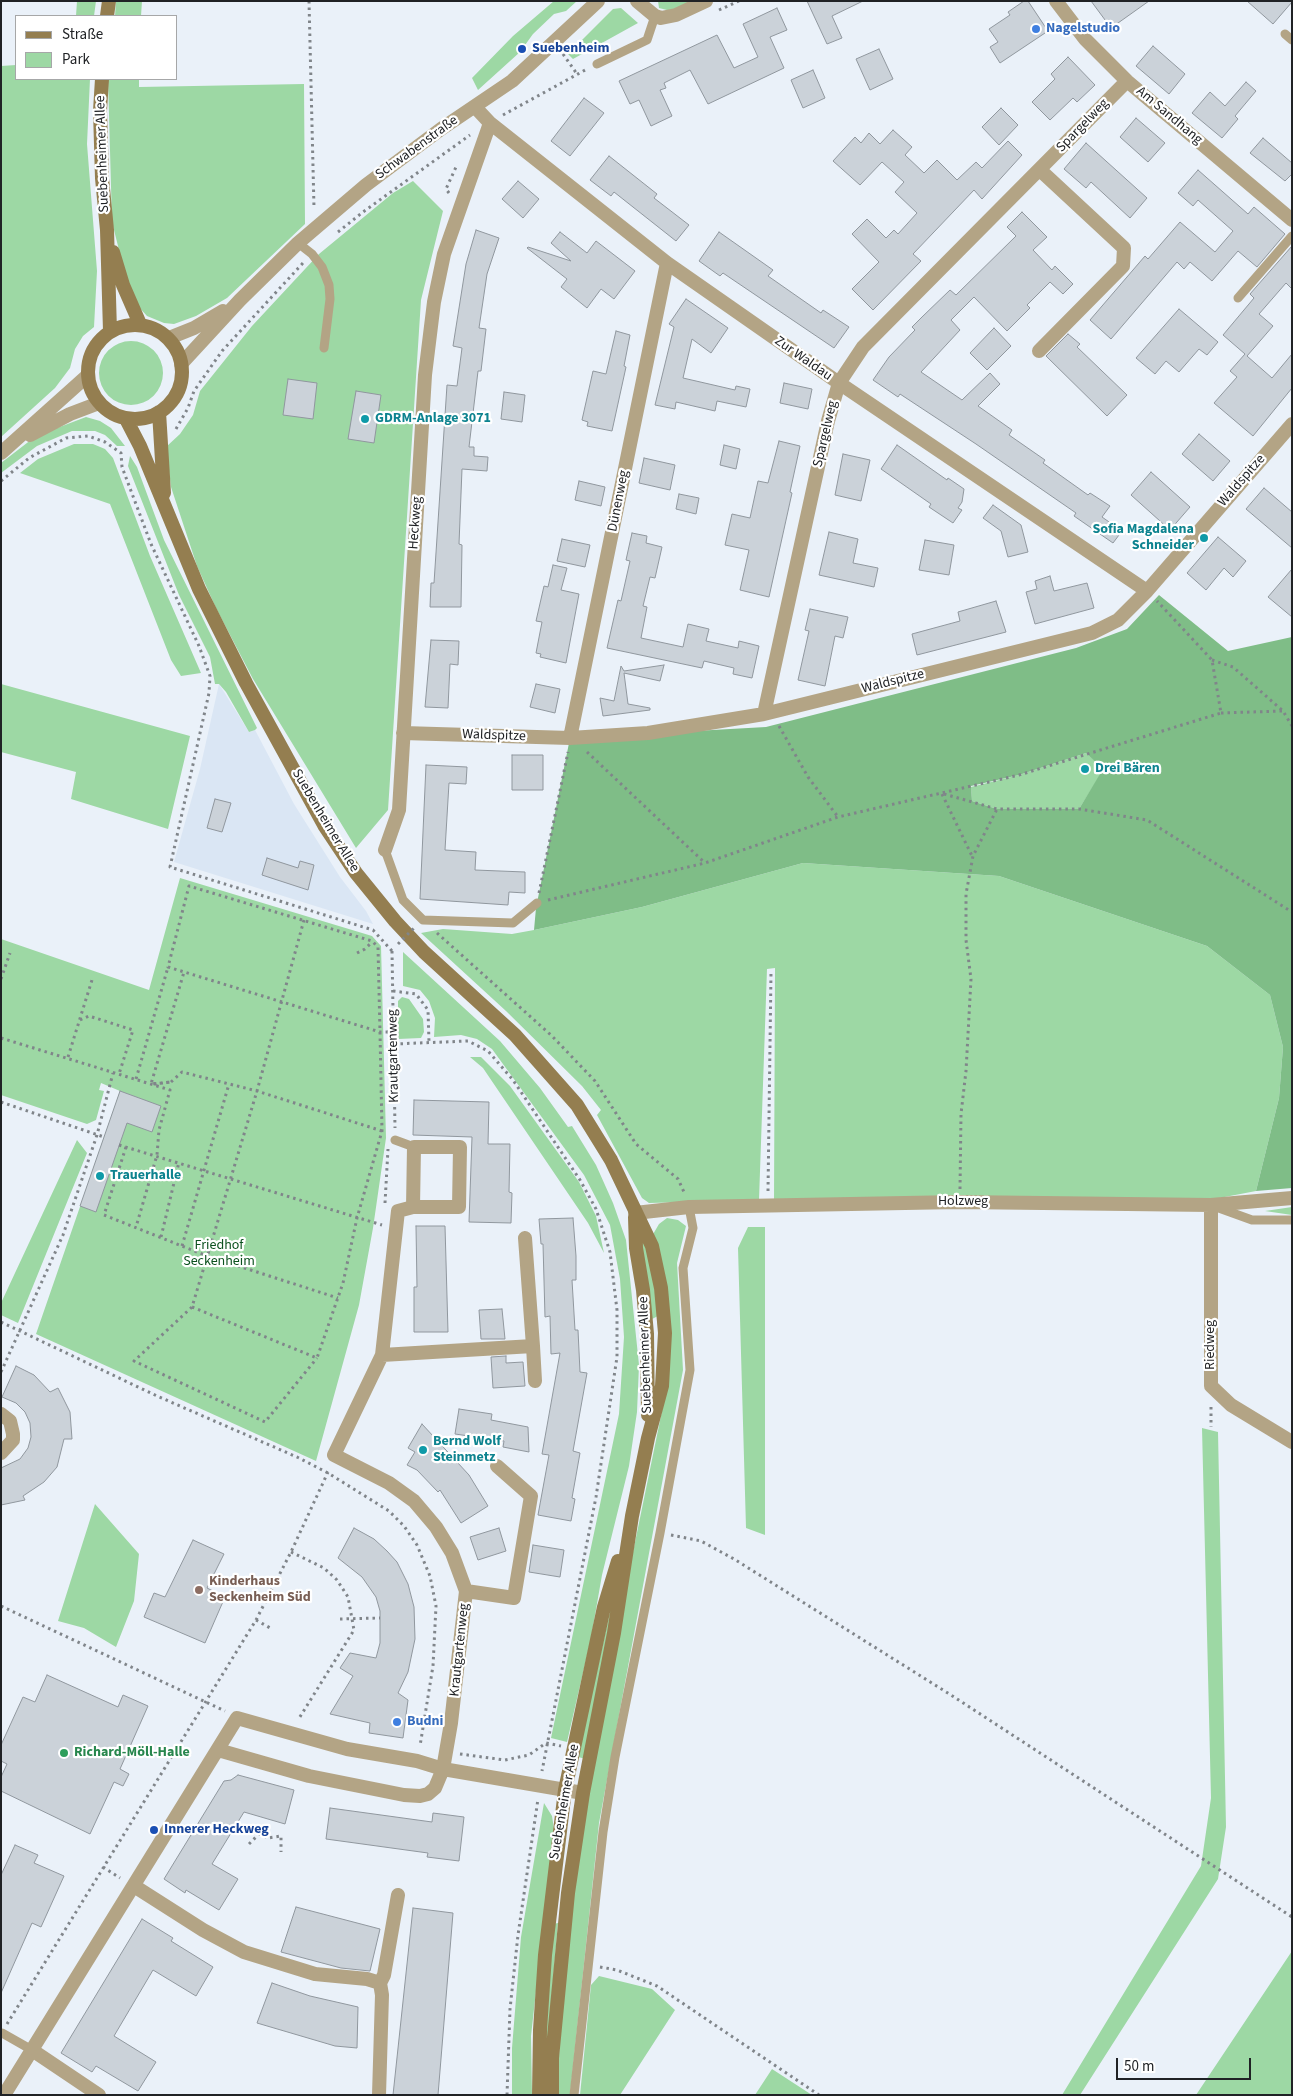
<!DOCTYPE html>
<html>
<head>
<meta charset="utf-8">
<style>
	body { margin:0 }
	#map { position:relative; width:1293px; height:2096px; overflow:hidden; background:#eaf1f9; font-family:"Source Sans 3",sans-serif }
	canvas { display:block }
	.frame { position:absolute; inset:0; border:2px solid #202225; pointer-events:none }
	.legend { position:absolute; left:15px; top:15px; width:162px; height:65px; box-sizing:border-box; background:#fff; border:1px solid #a6a7a8; margin:0; padding:6px 9px; list-style:none; font-size:15px; color:#202225 }
	.legend li { display:flex; align-items:center; gap:10px; height:25px }
	.legend b { width:25px; border:1px solid #a6a7a8 }
	.scale { position:absolute; left:1116px; top:2058px; width:135px; height:22px; box-sizing:border-box; border:2px solid #202225; border-top:0; padding-left:6px; font-size:15px; line-height:18px; white-space:nowrap; color:#202225; -webkit-text-stroke:4px #fff; paint-order:stroke }
</style>
</head>
<body>
<div id="map">
<canvas width="1293" height="2096"></canvas>
<div class="frame"></div>
<ul class="legend">
<li><b style="height:6px;background:#947e50"></b>Straße</li>
<li><b style="height:14px;background:#9dd8a4"></b>Park</li>
</ul>
<div class="scale">50 m</div>
</div>
<script>
const ctx = document.querySelector('canvas').getContext('2d');
ctx.lineJoin = 'round';
function fill(path, color) {
  ctx.fillStyle = color;
  ctx.fill(path, 'evenodd');
}
function poly(rows) {
  const path = new Path2D();
  for (const r of rows) {
    if (r.length === 3) {
      path.moveTo(r[0] + r[2], r[1]);
      path.arc(r[0], r[1], r[2], 0, 2 * Math.PI);
      continue;
    }
    path.moveTo(r[0], r[1]);
    for (let i = 2; i < r.length; i += 2) path.lineTo(r[i], r[i + 1]);
  }
  return path;
}
function strokePath(path, color, width, dash) {
  ctx.strokeStyle = color;
  ctx.lineWidth = width;
  ctx.lineCap = dash ? 'butt' : 'round';
  ctx.setLineDash(dash || []);
  ctx.stroke(path);
}
function write(font, color, halo, rows, align = 'center') {
  ctx.font = font + ' "Source Sans 3",sans-serif';
  ctx.lineWidth = 4.5;
  ctx.setLineDash([]);
  ctx.textBaseline = 'middle';
  ctx.strokeStyle = halo;
  ctx.fillStyle = color;
  for (const [text, x, y, turn = 0] of rows) {
    ctx.save();
    ctx.translate(x, y);
    ctx.rotate((+turn || 0) * Math.PI / 180);
    ctx.textAlign = isNaN(turn) ? turn : align;
    if (halo) ctx.strokeText(text, 0, 0);
    ctx.fillText(text, 0, 0);
    ctx.restore();
  }
}
fill(poly([
	[219,684,249,732,255,730,294,804,340,877,366,911,373,924,174,862,200,769]
]), '#dae6f4');
fill(poly([
	[77,1,96,1,94,16,76,16],
	[116,1,142,1,141,16,115,16],
	[554,1,577,1,566,11,554,14,533,34,520,52,478,90,472,78,513,36],
	[658,1,693,1,671,11,659,8],
	[621,8,638,23,573,59,568,54,613,9],
	[16,65,16,79,90,79,87,144,97,271,94,327,83,336,75,349,70,368,55,388,1,437,1,66],
	[108,79,139,79,139,87,304,84,305,224,227,298,196,316,174,324,164,323,147,316,138,306,130,290,119,250,112,222],
	[413,181,443,211,421,300,388,810,356,848,253,679,216,608,197,566,171,487,166,447,180,434,193,415,200,391,252,326,319,254,393,193],
	[131,373,32],
	[86,417,100,421,111,428,125,446,117,446,105,435,95,431,72,431,37,446,1,473,1,463,36,436],
	[74,444,93,444,105,449,113,458,150,556,201,673,181,676,171,660,110,504,20,473,38,459],
	[130,456,137,467,164,540,257,728,255,730,249,732,226,692,219,684,215,684,210,657,179,595,128,466],
	[1,684,190,736,168,829,71,799,76,772,1,752],
	[1086,753,1104,769,1079,809,997,809,972,801,971,787,1019,775],
	[803,863,999,876,1207,946,1270,995,1283,1047,1279,1098,1256,1191,1209,1200,774,1201,775,968,767,969,759,1200,649,1203,642,1198,597,1115,601,1110,582,1086,506,1011,421,933,443,929,512,934,534,930,642,907],
	[180,878,372,936,381,946,386,1138,373,1228,359,1305,316,1461,36,1334,120,1091,101,1083,99,1090,104,1091,96,1120,87,1124,1,1095,1,939,149,990],
	[403,952,500,1041,540,1088,568,1127,572,1126,596,1165,613,1203,626,1240,639,1365,637,1412,629,1466,602,1575,591,1638,567,1742,551,1738,619,1414,624,1337,620,1279,610,1225,584,1175,492,1049,477,1039,461,1035,434,1037,435,1018,429,1001,420,990,403,986],
	[402,997,409,999,423,1019,424,1032,421,1038,398,1039,398,1001],
	[470,1057,481,1057,510,1086,579,1182,596,1216,604,1253,588,1223,483,1068],
	[77,1140,87,1153,18,1323,1,1315,1,1303],
	[1292,1207,1292,1215,1265,1211],
	[667,1218,678,1220,686,1226,677,1263,683,1370,599,1823,570,2095,557,2095,562,1998,574,1892,596,1748,625,1591,663,1406,652,1236,659,1224],
	[748,1227,765,1227,765,1535,746,1528,738,1248],
	[646,1242,653,1276,658,1316,652,1319,639,1243],
	[1202,1428,1218,1432,1226,1827,1218,1879,1080,2095,1062,2095,1201,1866,1211,1798],
	[95,1504,139,1554,134,1601,116,1647,84,1628,58,1621],
	[616,1584,586,1759,578,1757],
	[544,1803,552,1816,554,1829,531,2036,532,2095,512,2095,512,2048,521,1937],
	[558,1923,548,2038,543,2074,553,1924],
	[1292,1951,1292,2095,1196,2095],
	[599,1976,652,1989,675,2010,620,2095,580,2095,591,1985],
	[772,2069,812,2095,755,2095]
]), '#9dd8a4');
fill(poly([
	[1159,595,1228,651,1292,637,1292,1188,1256,1191,1279,1098,1283,1047,1270,995,1207,946,999,876,803,863,642,907,534,930,536,908,570,738,766,727,1076,648,1127,629],
	[1086,753,1103,769,1079,809,997,809,972,801,971,786,1019,775]
]), '#7fbd87');
const building = poly([
	[807,1,863,1,832,16,842,38,827,44,807,1],
	[1024,1,1028,1,1048,31,1000,63,990,47,998,42,989,29,1010,15,1008,12,1024,1],
	[1091,1,1149,1,1111,28,1091,1],
	[1247,1,1292,1,1292,2,1273,24,1247,1],
	[777,8,787,30,770,37,784,68,708,104,690,70,664,83,666,88,660,90,672,116,651,126,639,100,630,104,619,81,717,35,734,68,758,57,743,24,777,8],
	[1153,46,1185,74,1169,94,1136,66,1153,46],
	[879,49,893,79,870,90,856,59,879,49],
	[1068,57,1095,85,1077,102,1073,98,1050,120,1032,102,1055,79,1051,74,1068,57],
	[813,70,825,98,803,108,791,80,813,70],
	[1246,82,1256,91,1235,116,1238,119,1222,138,1192,113,1210,92,1225,106,1246,82],
	[584,98,604,113,570,156,551,141,584,98],
	[1001,108,1018,125,999,145,982,127,1001,108],
	[1136,118,1165,143,1148,162,1120,137,1136,118],
	[893,130,912,147,905,155,924,173,937,160,957,180,976,162,982,168,1008,141,1022,155,982,199,974,190,913,254,921,261,873,310,852,289,879,262,852,234,867,219,886,238,894,230,898,234,917,213,895,192,904,182,882,162,860,185,833,161,855,137,861,143,869,133,880,144,893,130],
	[1263,138,1292,163,1292,174,1285,181,1250,153,1263,138],
	[1086,143,1147,198,1130,218,1091,182,1086,188,1064,169,1086,143],
	[609,156,657,194,654,198,689,225,676,241,614,192,611,196,590,180,609,156],
	[1198,170,1248,214,1254,207,1285,234,1257,267,1238,251,1212,281,1190,262,1184,269,1177,262,1111,339,1090,320,1145,256,1148,259,1180,222,1215,252,1233,231,1198,200,1193,206,1178,193,1198,170],
	[518,181,539,199,523,218,502,199,518,181],
	[1022,212,1047,237,1033,250,1052,270,1055,266,1073,284,1063,294,1050,282,1027,305,1030,308,1007,331,974,297,951,320,960,330,921,372,962,400,990,373,1000,384,978,406,1012,430,1009,435,1045,460,1043,463,1088,495,1090,493,1110,506,1102,517,1122,531,1113,543,1074,516,1076,513,976,444,900,394,898,397,873,380,889,357,915,330,912,327,922,317,950,290,956,295,1016,236,1007,227,1022,212],
	[476,230,499,238,487,274,479,328,486,329,481,371,478,371,469,447,474,447,474,456,488,457,487,471,462,469,459,544,462,545,461,607,430,607,431,583,434,583,447,385,457,386,462,348,453,346,466,264,476,230],
	[560,232,587,253,596,241,635,271,614,299,601,289,587,308,561,287,567,279,527,248,528,247,571,261,551,243,560,232],
	[719,232,773,270,768,276,821,313,823,310,849,327,834,348,723,273,720,276,699,261,719,232],
	[1292,246,1292,289,1286,283,1259,314,1273,326,1247,356,1272,378,1292,354,1292,388,1253,436,1214,403,1237,377,1230,371,1245,354,1223,335,1254,298,1250,294,1292,246],
	[686,299,728,328,711,353,692,339,683,378,735,390,736,386,750,389,746,407,717,401,715,411,676,402,675,409,655,405,674,327,669,324,686,299],
	[1179,309,1218,342,1207,355,1199,349,1179,372,1166,361,1155,374,1136,358,1179,309],
	[994,328,1011,346,987,370,970,353,994,328],
	[616,331,630,335,624,366,626,367,612,431,587,426,588,422,582,420,593,371,606,374,616,331],
	[1068,334,1080,344,1077,347,1127,395,1107,416,1046,356,1068,334],
	[288,379,317,383,313,419,283,415,288,379],
	[784,383,812,389,808,409,780,403,784,383],
	[356,391,381,395,374,443,348,439,356,391],
	[504,392,525,395,522,422,501,419,504,392],
	[1199,434,1230,461,1213,481,1182,454,1199,434],
	[779,441,800,446,790,492,792,493,769,597,740,590,749,550,725,545,732,514,750,518,758,481,768,483,779,441],
	[724,445,740,449,736,469,720,465,724,445],
	[897,445,947,480,948,478,964,489,962,502,958,508,962,510,953,523,929,507,931,504,881,469,897,445],
	[843,454,870,460,861,501,835,495,843,454],
	[644,458,675,465,670,490,639,483,644,458],
	[1151,472,1190,507,1170,530,1131,495,1151,472],
	[579,481,605,487,601,506,575,500,579,481],
	[1264,488,1292,512,1292,548,1246,509,1264,488],
	[679,494,699,498,696,514,676,509,679,494],
	[993,505,1021,525,1028,552,1008,557,1001,531,983,518,993,505],
	[829,532,858,539,853,563,878,568,874,587,819,575,829,532],
	[632,533,647,536,646,543,662,547,655,578,650,577,643,606,647,607,641,638,683,647,688,624,709,629,706,641,738,648,739,641,759,646,752,678,733,674,734,668,704,661,702,668,607,648,618,600,621,601,630,561,626,560,632,533],
	[1218,537,1246,561,1233,577,1224,568,1206,590,1187,573,1218,537],
	[562,539,590,545,585,567,557,561,562,539],
	[925,540,954,545,949,575,919,570,925,540],
	[553,565,567,568,561,590,579,594,566,663,540,657,541,654,536,653,542,622,536,621,544,586,548,587,553,565],
	[1292,569,1292,617,1268,597,1292,569],
	[1050,576,1054,591,1087,583,1094,608,1035,624,1026,592,1037,589,1035,581,1050,576],
	[996,601,1006,632,917,655,912,634,960,621,958,612,996,601],
	[810,609,848,617,843,638,835,636,825,686,798,680,809,631,805,630,810,609],
	[431,640,459,641,458,665,450,664,448,708,425,707,431,640],
	[664,665,660,681,624,673,628,704,650,708,650,710,603,716,600,698,614,701,621,666,624,671,664,665],
	[536,684,560,689,555,713,530,707,536,684],
	[512,755,543,755,543,790,512,790,512,755],
	[426,765,467,767,466,784,449,783,445,850,476,852,475,870,525,872,525,893,509,892,508,905,420,899,426,765],
	[215,799,231,803,222,832,207,828,215,799],
	[267,858,298,868,300,861,314,865,308,890,262,875,267,858],
	[120,1091,161,1106,152,1132,127,1123,96,1212,80,1206,120,1091],
	[414,1100,489,1102,488,1144,510,1144,509,1192,512,1193,511,1223,469,1222,472,1137,413,1135,414,1100],
	[573,1218,576,1256,576,1280,572,1280,575,1330,578,1330,580,1372,587,1373,573,1451,580,1453,572,1498,575,1499,571,1521,538,1515,549,1455,542,1454,560,1353,551,1354,550,1316,545,1317,543,1244,541,1244,539,1219,573,1218],
	[416,1226,445,1226,448,1332,414,1332,414,1287,417,1287,416,1226],
	[502,1309,505,1339,481,1339,479,1310,502,1309],
	[506,1356,506,1363,523,1362,525,1386,493,1388,491,1357,506,1356],
	[16,1366,34,1375,50,1392,58,1388,70,1412,72,1439,64,1439,57,1467,44,1482,23,1496,25,1500,1,1505,1,1468,20,1459,28,1448,31,1437,30,1423,25,1412,16,1403,2,1397,16,1366],
	[459,1409,492,1414,491,1420,528,1427,529,1452,503,1447,504,1441,455,1434,459,1409],
	[422,1424,469,1475,488,1506,461,1523,440,1490,438,1492,417,1470,407,1465,415,1452,408,1448,422,1424],
	[354,1528,374,1539,387,1551,397,1562,408,1584,414,1607,415,1639,408,1672,398,1693,408,1700,403,1738,369,1733,370,1723,330,1714,353,1676,340,1668,350,1653,376,1658,380,1643,380,1611,376,1597,362,1577,338,1558,354,1528],
	[499,1528,506,1551,478,1560,470,1537,499,1528],
	[193,1540,224,1554,207,1588,225,1597,205,1643,144,1617,154,1593,165,1597,193,1540],
	[533,1545,564,1550,560,1577,529,1572,533,1545],
	[47,1675,118,1707,123,1695,148,1706,120,1769,129,1774,123,1786,114,1782,90,1834,1,1791,1,1777,7,1764,1,1761,1,1745,23,1697,35,1702,47,1675],
	[238,1775,294,1790,285,1824,244,1812,212,1864,238,1879,219,1910,186,1890,185,1893,164,1879,224,1781,231,1780,238,1775],
	[330,1808,432,1822,433,1813,464,1817,459,1861,427,1857,428,1853,326,1839,330,1808],
	[15,1845,38,1855,34,1863,64,1876,41,1927,32,1923,1,1993,1,1875,15,1845],
	[296,1907,380,1929,370,1971,341,1968,281,1952,296,1907],
	[413,1908,453,1913,438,2095,393,2095,413,1908],
	[142,1919,173,1938,171,1941,213,1967,196,1996,153,1970,114,2036,156,2062,138,2091,96,2066,92,2072,61,2053,142,1919],
	[272,1983,310,1996,358,2007,357,2048,335,2046,257,2023,272,1983]
]);
fill(building, '#cbd2d9');
strokePath(building, '#90979e', 1);
strokePath(poly([
	[309,1,314,208],
	[719,10,739,1],
	[563,54,577,74],
	[503,115,587,69],
	[449,193,446,189,456,167],
	[338,232,363,212,470,135],
	[176,429,188,408,194,391,222,351,303,263],
	[1,481,29,458,66,438,88,436,105,442,121,453,122,467,151,544,199,646,210,676,209,693,170,867,373,930,392,951],
	[1212,660,1233,667,1283,711,1292,726],
	[1221,713,1283,711],
	[779,726,808,777,838,817],
	[587,752,705,863],
	[942,794,972,856],
	[944,794,997,809,1079,809,1147,820,1292,912],
	[539,893,568,752],
	[548,900,705,863,838,817,1019,775,1221,713,1212,660,1157,601],
	[304,920,257,1091,192,1307,134,1361,265,1422,317,1358],
	[437,933,552,1036,595,1081,636,1144,678,1179,684,1192],
	[392,951,395,1128],
	[357,953,365,949,372,942],
	[1,979,10,953],
	[393,991,416,994,428,1010,429,1042],
	[80,1020,89,1016,133,1030,119,1074],
	[1,1038,170,1090,159,1130,157,1155,136,1227],
	[394,1044,468,1041,488,1051,513,1080,580,1180,596,1209,610,1252,617,1310,617,1357,596,1497,542,1771],
	[68,1057,92,980],
	[136,1079,168,967],
	[171,1082,182,1072,257,1091,382,1131],
	[154,1084,171,1082,151,1084,184,972],
	[1,1102,104,1137],
	[119,1145,382,1225],
	[126,1147,104,1215,207,1256,338,1298],
	[960,1189,961,1114,966,1071,971,979,966,940,966,894,973,856,997,809],
	[768,1191,771,972],
	[385,1203,388,1149],
	[161,1237,179,1162],
	[182,1246,229,1084],
	[192,1307,317,1358,343,1283,357,1218,382,1131,380,1032,378,947,372,941,189,886,168,967,380,1032,393,1032],
	[1,1322,157,1396,297,1457,328,1473,389,1511,404,1526,417,1545,430,1576,436,1606,433,1666,420,1746],
	[1,1372,63,1235,97,1135,113,1073],
	[1211,1407,1211,1427],
	[671,1535,701,1541,734,1559,951,1695,1292,1917],
	[291,1552,324,1568,337,1580,348,1597,354,1630,298,1720],
	[1,1606,225,1711],
	[340,1619,380,1618],
	[256,1620,272,1629],
	[460,1754,505,1760,529,1755,546,1743,561,1746],
	[249,1844,259,1834,268,1838,281,1836,281,1852],
	[103,1867,120,1878],
	[600,1967,617,1970,657,1986,819,2095],
	[7,2024,256,1620,291,1552,328,1472],
	[507,2095,510,2009,518,1935,538,1799]
]), '#80858a', 3, [2.5, 4]);
strokePath(poly([
	[1285,34,1292,40],
	[597,64,647,40,655,16],
	[298,243,312,254,322,267,329,285,330,299,324,348],
	[1238,298,1292,236],
	[385,850,403,900,423,920,513,923,537,903],
	[395,1140,414,1147],
	[1216,1207,1252,1220,1292,1220],
	[2,2033,32,2050],
	[574,2095,603,1832,615,1757,660,1533,690,1370,683,1268,693,1228,689,1207]
]), '#b3a485', 9);
strokePath(poly([
	[637,1,655,16,661,18,676,15,706,1],
	[1056,1,1085,39,1127,81,1292,220],
	[475,107,490,123,667,263,839,383,1147,591],
	[1039,351,1123,266,1124,248,1040,170],
	[764,714,828,421,839,383,863,347,1127,81],
	[403,733,570,738,648,733,764,714,1092,633,1118,620,1147,591,1292,424],
	[570,738,667,263],
	[385,850,399,810,425,375,434,302,444,254,490,123],
	[414,1147,460,1147,459,1207,413,1207,414,1147],
	[1211,1205,1211,1386,1231,1405,1292,1442],
	[635,1213,689,1207,959,1202,1211,1205,1292,1198],
	[525,1238,533,1346],
	[382,1355,533,1346,535,1381],
	[1,1414,10,1421,13,1434,13,1440,1,1453],
	[466,1591,514,1598,531,1496,497,1466],
	[218,1750,309,1776,404,1795,420,1796,428,1794,435,1788,443,1769,451,1723,466,1591,452,1553,436,1527,414,1501,389,1483,334,1455,382,1355,398,1211,413,1207],
	[134,1886,203,1930,244,1952,315,1974,367,1979,380,1983,382,1995,379,2095],
	[380,1983,384,1975,398,1895],
	[32,2050,99,2095],
	[4,2095,237,1718,347,1749,417,1761,443,1769,583,1793]
]), '#b3a485', 14);
strokePath(poly([
	[169,338,194,328,223,311],
	[181,364,240,300,298,243,366,185,441,129,512,81,598,1],
	[30,435,70,414,99,403],
	[1,453,87,376]
]), '#b3a485', 14);
strokePath(poly([
	[107,16,109,1],
	[102,79,100,111,102,178,107,230,110,331],
	[113,252,123,285,140,324],
	[135,372,47],
	[159,412,164,493],
	[126,419,140,446,199,589,246,683,324,825,356,873,395,921,424,952,515,1035,577,1105,611,1160,652,1246,661,1288,665,1333,662,1386,648,1438,632,1516,614,1633,583,1793,568,1893,552,2058,552,2095],
	[635,1217,636,1248,643,1290,647,1334,648,1415],
	[539,2095,540,2030,545,1955,565,1790,604,1607,618,1561]
]), '#947e50', 14);
strokePath(poly([
	[398,944,416,926]
]), '#80858a', 3, [2.5, 4]);
for (const [x, y, r, color] of [
	[1036,29,5,"#3f7fe0"],
	[522,49,5,"#1a4fb4"],
	[365,419,5,"#0f9aa8"],
	[1204,538,5,"#0f9aa8"],
	[1085,769,5,"#0f9aa8"],
	[100,1176,5,"#0f9aa8"],
	[423,1450,5,"#0f9aa8"],
	[199,1590,5,"#8d6e63"],
	[397,1722,5,"#3f7fe0"],
	[64,1753,5,"#2e9e5b"],
	[154,1830,5,"#1a4fb4"]
]) {
  const dot = new Path2D();
  dot.arc(x, y, r, 0, 2 * Math.PI);
  ctx.fillStyle = color;
  ctx.fill(dot);
  strokePath(dot, '#fff', 2);
}
write('bold 14px', '#366cbe', '#fff', [
	["Nagelstudio",1046,29],
	["Budni",407,1722]
], 'left');
write('bold 14px', '#164399', '#fff', [
	["Suebenheim",532,49],
	["Innerer Heckweg",164,1830]
], 'left');
write('14px', '#202225', '#fff', [
	["Am Sandhang",1169,116,40],
	["Spargelweg",1083,126,-46],
	["Schwabenstraße",417,148,-36],
	["Suebenheimer Allee",103,154,-92],
	["Zur Waldau",803,359,35],
	["Spargelweg",826,434,-77],
	["Waldspitze",1242,481,-49],
	["Dünenweg",619,501,-79],
	["Heckweg",416,523,-86],
	["Waldspitze",893,682,-14],
	["Waldspitze",494,736,2],
	["Suebenheimer Allee",325,821,59],
	["Krautgartenweg",394,1056,-91],
	["Holzweg",963,1202],
	["Riedweg",1211,1345,-90],
	["Suebenheimer Allee",646,1355,-92],
	["Krautgartenweg",460,1650,-84],
	["Suebenheimer Allee",565,1802,-80]
]);
write('bold 14px', '#0d838f', '#fff', [
	["GDRM-Anlage 3071",375,419],
	["Sofia Magdalena",1194,530,"right"],
	["Schneider",1194,546,"right"],
	["Drei Bären",1095,769],
	["Trauerhalle",110,1176],
	["Bernd Wolf",433,1442],
	["Steinmetz",433,1458]
], 'left');
write('14px', '#0c521f', '#fff', [
	["Friedhof",219,1246],
	["Seckenheim",219,1262]
]);
write('bold 14px', '#785e54', '#fff', [
	["Kinderhaus",209,1582],
	["Seckenheim Süd",209,1598]
], 'left');
write('bold 14px', '#27864d', '#fff', [
	["Richard-Möll-Halle",74,1753]
], 'left');
</script>
</body>
</html>
